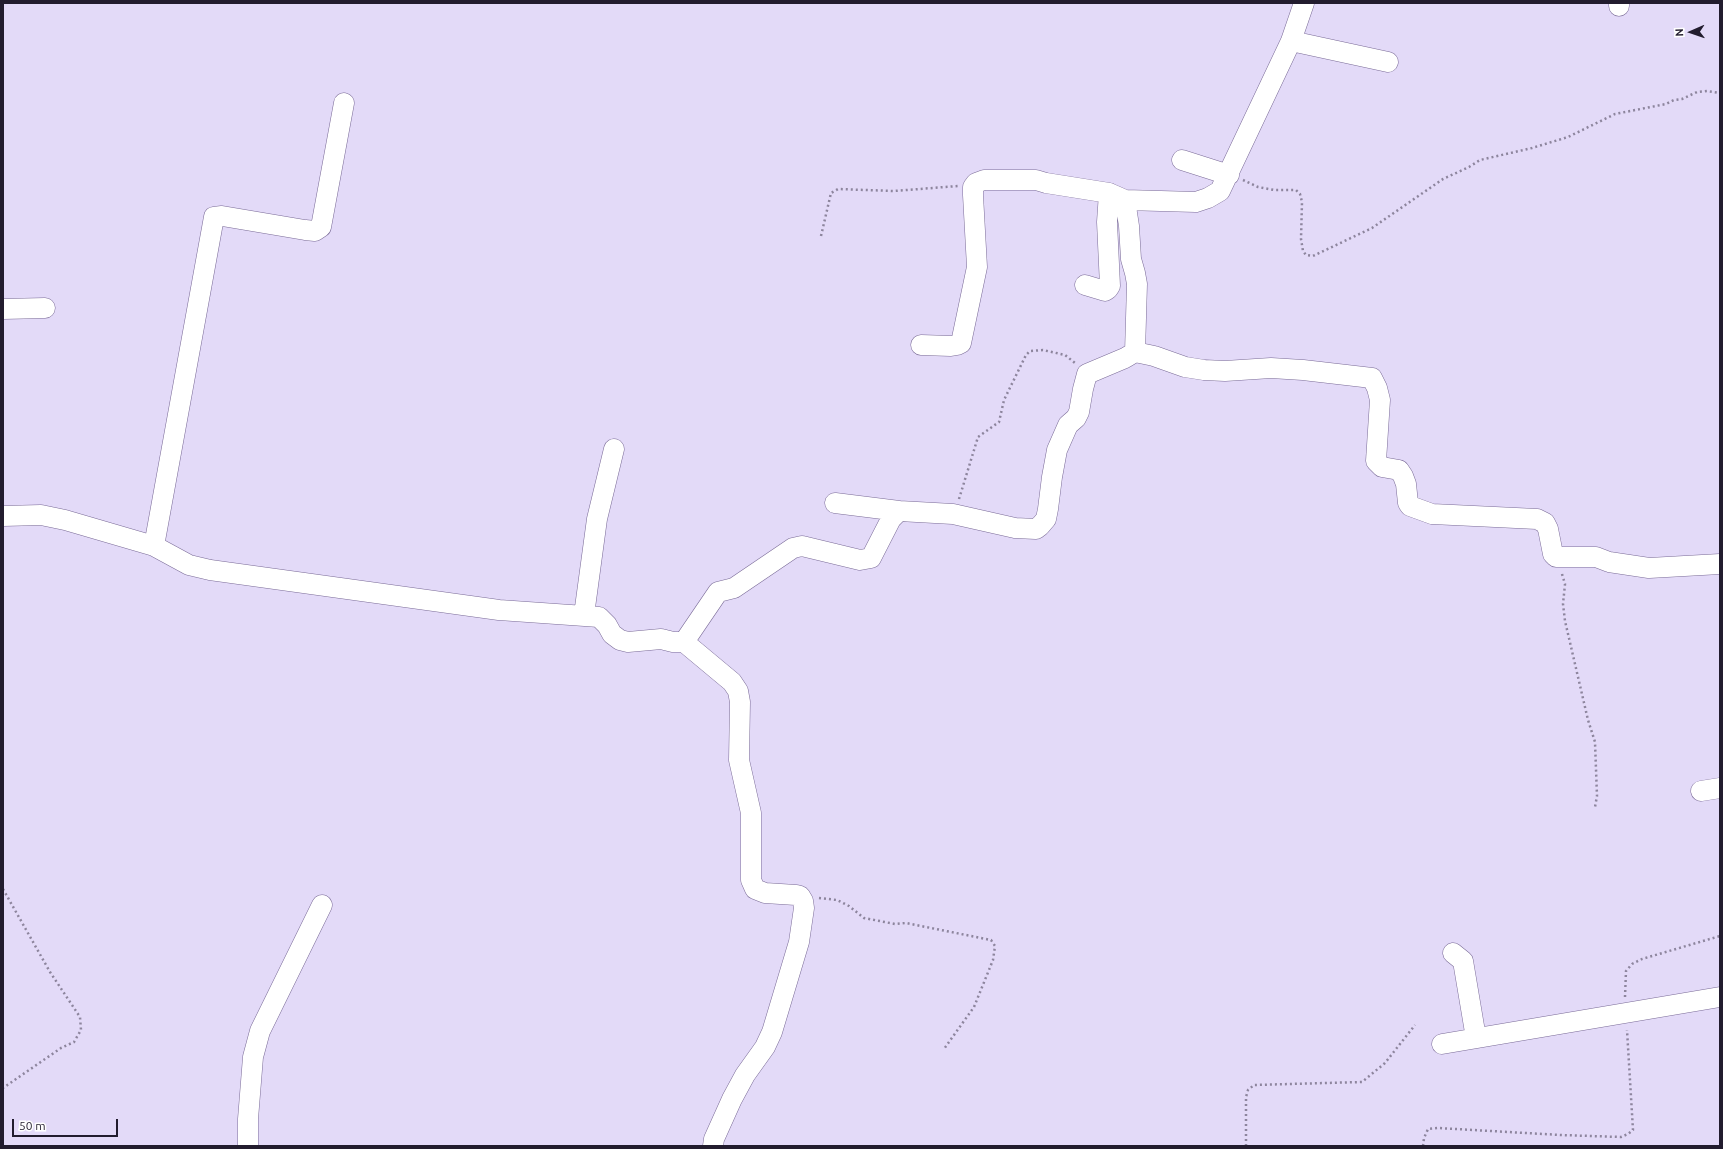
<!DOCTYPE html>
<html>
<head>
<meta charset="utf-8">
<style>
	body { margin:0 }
	#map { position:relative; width:1723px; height:1149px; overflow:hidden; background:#e3daf8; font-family:Ubuntu,sans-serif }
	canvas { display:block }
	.frame { position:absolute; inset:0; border:4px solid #221c2e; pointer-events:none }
	.north { position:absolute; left:1671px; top:12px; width:40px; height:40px; -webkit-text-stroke:3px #fff; paint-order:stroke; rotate:268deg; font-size:11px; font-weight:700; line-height:16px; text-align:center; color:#221c2e }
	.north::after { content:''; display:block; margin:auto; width:14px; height:18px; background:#221c2e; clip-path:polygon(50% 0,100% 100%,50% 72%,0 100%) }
	.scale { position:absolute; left:12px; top:1119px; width:106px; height:18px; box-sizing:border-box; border:2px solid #221c2e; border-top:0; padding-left:5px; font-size:12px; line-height:14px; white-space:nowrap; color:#221c2e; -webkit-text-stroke:3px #fff; paint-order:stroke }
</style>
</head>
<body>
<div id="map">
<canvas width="1723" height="1149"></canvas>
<div class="frame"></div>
<div class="north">N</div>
<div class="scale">50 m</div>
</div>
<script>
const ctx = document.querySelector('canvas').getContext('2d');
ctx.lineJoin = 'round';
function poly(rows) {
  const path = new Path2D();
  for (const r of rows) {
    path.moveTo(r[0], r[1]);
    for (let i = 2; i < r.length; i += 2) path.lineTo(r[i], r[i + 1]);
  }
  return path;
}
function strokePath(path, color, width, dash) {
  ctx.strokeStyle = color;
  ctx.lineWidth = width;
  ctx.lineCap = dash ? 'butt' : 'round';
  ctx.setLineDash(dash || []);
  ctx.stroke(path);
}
const minor = poly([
	[1619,6,1619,3],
	[1291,41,1388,62],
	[1182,160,1229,175],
	[1085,285,1105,291,1108,289,1110,286,1107,222,1109,193],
	[3,309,45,308],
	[921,345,951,346,957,345,961,343,977,267,973,195,973,187,976,183,984,180,1036,180,1046,183,1109,193,1125,200],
	[1135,352,1154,356,1185,367,1204,370,1225,371,1271,368,1303,370,1372,378,1377,388,1380,400,1376,461,1382,467,1399,470,1403,476,1406,484,1408,503,1410,506,1432,514,1537,519,1545,523,1548,529,1553,554,1556,557,1596,557,1609,562,1649,568,1720,564],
	[835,503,899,511],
	[3,516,41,515,65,520,154,546,189,565,210,570,499,610,599,617,607,625,612,634,620,640,628,642,661,639,673,642,684,642,732,682,738,691,740,702,739,760,751,813,751,880,755,889,765,893,796,895,800,896,803,901,804,908,799,942,772,1032,765,1047,745,1075,732,1099,714,1139,713,1146],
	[154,546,214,217,222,216,305,230,315,231,321,227,344,103],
	[584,615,597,519,614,449],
	[684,642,718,592,734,588,793,548,802,546,860,560,871,558,891,519,899,511,953,514,1015,528,1036,529,1040,526,1046,519,1048,509,1052,477,1057,450,1068,425,1076,418,1079,412,1083,389,1087,374,1125,358,1135,352,1137,284,1135,273,1131,259,1129,226,1125,200,1196,202,1208,198,1220,191,1291,41,1304,3],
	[1701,791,1720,788],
	[1453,953,1463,961,1476,1038],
	[1442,1044,1720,997],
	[248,1146,248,1119,253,1057,260,1031,322,905]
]);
strokePath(minor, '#7a6b97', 21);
strokePath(poly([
	[1243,180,1258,187,1274,190,1296,190,1300,194,1302,202,1301,239,1303,251,1306,255,1313,256,1372,228,1443,179,1469,167,1480,160,1532,148,1568,137,1615,114,1666,104,1674,100,1682,99,1697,92,1707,91,1720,93],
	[821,236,831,193,838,189,894,191,958,186],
	[959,499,978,437,999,422,1004,400,1026,355,1030,351,1043,350,1065,355,1075,363],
	[1562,574,1565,584,1563,604,1565,621,1588,720,1595,742,1597,796,1595,807],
	[3,889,50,972,80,1017,81,1030,74,1042,61,1048,3,1088],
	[819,898,837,900,849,906,864,918,895,924,906,923,991,940,995,946,993,960,974,1007,944,1049],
	[1625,997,1626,971,1632,964,1642,959,1720,936],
	[1246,1146,1246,1097,1248,1090,1254,1085,1362,1082,1385,1063,1415,1025],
	[1423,1146,1424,1138,1428,1129,1438,1128,1561,1135,1621,1137,1628,1134,1633,1130,1627,1030]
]), '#8d859d', 2.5, [2, 3]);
strokePath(minor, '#fff', 20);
</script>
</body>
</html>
